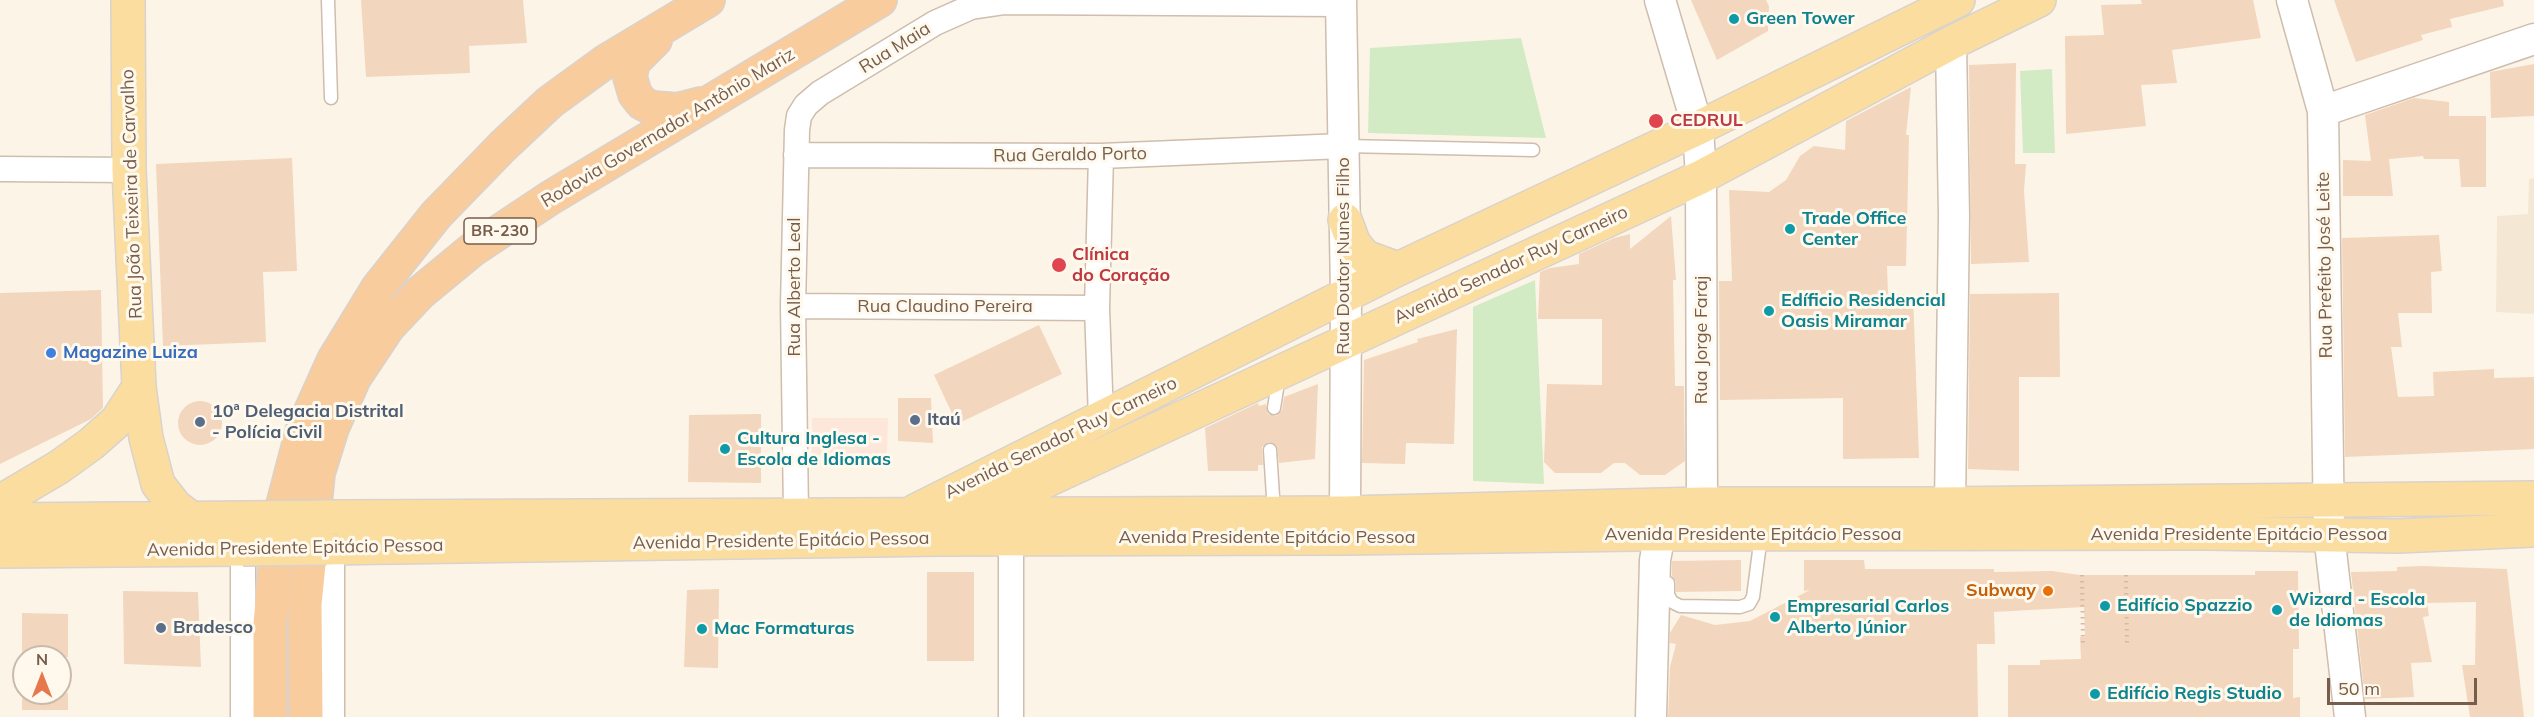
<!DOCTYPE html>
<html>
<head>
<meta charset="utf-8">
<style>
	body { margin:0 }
	#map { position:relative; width:2534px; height:717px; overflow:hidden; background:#fcf5e7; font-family:Mulish,sans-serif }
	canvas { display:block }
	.north { position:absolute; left:12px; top:645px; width:60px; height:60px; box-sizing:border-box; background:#fff9ed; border:2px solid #c9bbac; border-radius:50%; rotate:0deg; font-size:16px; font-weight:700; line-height:24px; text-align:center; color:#775d4b }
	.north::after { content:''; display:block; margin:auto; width:21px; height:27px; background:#e7774c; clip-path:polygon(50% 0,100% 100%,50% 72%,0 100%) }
	.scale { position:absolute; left:2327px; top:678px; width:150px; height:27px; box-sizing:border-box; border:3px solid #775d4b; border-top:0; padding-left:8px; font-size:18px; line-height:21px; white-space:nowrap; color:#775d4b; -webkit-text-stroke:4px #fff9ed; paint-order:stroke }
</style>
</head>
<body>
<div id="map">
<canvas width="2534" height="717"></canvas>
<div class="north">N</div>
<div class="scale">50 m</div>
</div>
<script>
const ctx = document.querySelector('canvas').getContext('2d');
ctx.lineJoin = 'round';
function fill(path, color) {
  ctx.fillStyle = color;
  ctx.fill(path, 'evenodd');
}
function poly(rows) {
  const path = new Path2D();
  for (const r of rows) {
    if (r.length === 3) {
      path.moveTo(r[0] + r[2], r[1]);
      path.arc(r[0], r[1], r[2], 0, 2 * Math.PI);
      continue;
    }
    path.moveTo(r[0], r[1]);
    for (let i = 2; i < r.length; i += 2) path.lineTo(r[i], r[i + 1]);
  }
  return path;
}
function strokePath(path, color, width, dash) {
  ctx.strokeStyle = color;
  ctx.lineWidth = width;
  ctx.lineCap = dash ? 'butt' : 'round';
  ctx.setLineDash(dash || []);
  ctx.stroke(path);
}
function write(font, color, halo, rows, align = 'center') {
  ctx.font = font + ' Mulish,sans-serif';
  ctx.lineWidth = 6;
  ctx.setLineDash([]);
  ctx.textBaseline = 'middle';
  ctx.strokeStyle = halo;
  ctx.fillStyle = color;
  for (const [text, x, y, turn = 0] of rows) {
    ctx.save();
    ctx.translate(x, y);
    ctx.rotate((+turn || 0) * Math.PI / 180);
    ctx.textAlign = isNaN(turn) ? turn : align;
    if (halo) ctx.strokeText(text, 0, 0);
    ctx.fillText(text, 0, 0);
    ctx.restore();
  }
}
fill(poly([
	[2534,178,2534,314,2496,312,2497,216,2528,214,2529,179]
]), '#f4e8d5');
fill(poly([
	[812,418,888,418,887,454,812,455]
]), '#fde7db');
fill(poly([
	[1521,38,1546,138,1368,133,1370,48],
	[2052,69,2055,153,2023,153,2020,71],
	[1535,280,1544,484,1473,481,1473,307]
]), '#d2ebc5');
fill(poly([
	[361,0,523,0,527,43,469,46,470,73,366,77],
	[1691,0,1766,0,1769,6,1768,31,1717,60],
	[2141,0,2253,0,2261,38,2172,50,2177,83,2141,85,2146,126,2066,134,2065,36,2104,35,2101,5,2142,4],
	[2334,0,2503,0,2504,6,2450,19,2452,27,2421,35,2423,40,2356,62],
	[2016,63,2015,164,2026,164,2024,191,2029,262,1971,264,1969,65],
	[2534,64,2534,116,2491,118,2490,72],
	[1911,87,1906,135,1909,135,1906,266,1887,266,1888,294,1913,294,1919,458,1843,459,1843,398,1720,400,1719,281,1732,281,1729,190,1769,192,1786,180,1800,156,1814,146,1845,150,1846,121],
	[2414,98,2449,102,2449,116,2486,116,2486,187,2461,187,2459,159,2424,159,2423,156,2389,159,2393,196,2343,196,2343,160,2371,161,2365,115],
	[292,158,297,271,263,272,266,342,163,346,156,164],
	[1671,216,1676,280,1673,280,1675,386,1684,386,1685,461,1665,475,1640,475,1625,463,1614,463,1601,473,1555,473,1544,462,1547,384,1602,385,1602,319,1538,319,1540,272,1550,268,1579,264,1579,254,1614,238,1630,234,1630,249],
	[2439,235,2442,271,2431,272,2432,313,2398,313,2402,347,2391,347,2398,397,2434,396,2433,372,2494,369,2494,378,2534,377,2534,449,2345,457,2342,238],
	[101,290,103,408,91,419,0,464,0,293],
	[2059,293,2060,377,2019,377,2019,471,1968,469,1970,294],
	[1039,325,1062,374,957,424,934,375],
	[1457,329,1454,444,1406,443,1405,464,1362,463,1364,360,1418,342,1417,339],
	[1318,384,1315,459,1279,463,1277,446,1269,442,1262,447,1263,465,1258,465,1258,471,1208,471,1205,428,1258,403,1259,406,1266,404,1268,414,1276,416,1282,410,1284,397],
	[898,398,931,398,933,443,898,441],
	[200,423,22],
	[761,414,761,483,688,482,689,415],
	[1741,560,1741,591,1676,592,1676,582,1672,576,1672,561],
	[1804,560,1864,560,1865,569,1994,569,1994,572,2052,571,2080,575,2255,575,2255,571,2298,571,2299,649,2293,649,2293,698,2300,697,2300,717,2008,717,2008,665,2040,665,2040,660,2081,659,2080,637,2085,637,2084,607,1994,612,1995,644,1977,644,1978,717,1668,717,1670,667,1676,644,1670,643,1670,633,1681,615,1715,625,1750,621,1810,590,1804,591],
	[2422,566,2507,569,2524,717,2470,717,2462,665,2475,665,2476,602,2427,603,2429,616,2423,617,2432,662,2411,663,2414,697,2365,699,2351,572,2397,571,2397,567],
	[927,572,974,572,974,661,927,661],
	[719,589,718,668,684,667,687,590],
	[123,591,198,592,201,667,124,664],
	[22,613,68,614,68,657,22,657],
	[22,693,68,693,68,710,22,710]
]), '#f2d6be');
const service = poly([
	[328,0,331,98],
	[1344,146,1533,150],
	[1274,408,1279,376],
	[1270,450,1274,512],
	[1668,583,1668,595,1672,602,1680,606,1740,607,1749,604,1753,597,1761,536]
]);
const minor = poly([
	[796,155,1101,156,1343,146],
	[1101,156,1097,308,1101,418],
	[0,169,129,170],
	[793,306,1097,308],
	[796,514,793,306,797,130,799,116,806,105,820,93,935,23,971,7,1005,2,1341,4],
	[1011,538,1011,717],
	[332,547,332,717],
	[243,549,243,717]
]);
const tertiary = poly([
	[1341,0,1346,295,1345,513],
	[2292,0,2323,111,2329,534,2350,717],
	[2323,111,2534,39],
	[1950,504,1954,217,1951,43],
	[1651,717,1655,560,1660,534,1698,512,1702,504,1701,177,1698,128,1660,0]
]);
const primary = poly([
	[128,0,129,170,139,387,146,438,158,484,175,506,193,520],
	[1345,220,1354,244,1365,257,1398,269],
	[0,502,59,467,91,444,117,421,139,387],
	[985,509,1701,177,1951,43,2039,0],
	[915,511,1398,269,1698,128,1958,0],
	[337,517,1345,513,1702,504,1934,504,2534,498],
	[0,520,247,518],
	[326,548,941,539,1346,538,1640,534,2205,533,2398,536,2534,530],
	[0,551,243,549]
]);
const trunk = poly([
	[655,40,633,62,630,77,635,94,642,103,652,108,678,110,701,104],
	[270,717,270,625,279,520,303,429,334,360,378,288,436,215,503,146,550,102,605,62,708,0],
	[306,717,305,604,318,473,332,428,354,378,388,327,421,292,472,250,550,198,880,0]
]);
strokePath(service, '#cfbdad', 15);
strokePath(minor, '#cfbdad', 27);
strokePath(tertiary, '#cfbdad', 33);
strokePath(primary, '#d9d2cd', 36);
strokePath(trunk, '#d9d2cd', 36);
strokePath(poly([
	[2082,575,2083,646],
	[2126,575,2127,646]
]), '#d7b9a1', 4, [1.5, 4.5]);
strokePath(service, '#fff', 12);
strokePath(minor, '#fff', 24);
strokePath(tertiary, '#fff', 30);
strokePath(primary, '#fbde9f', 33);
strokePath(trunk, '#f9cc9e', 33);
const primaryBridge = poly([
	[247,518,337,517],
	[243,549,326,548]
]);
strokePath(primaryBridge, '#d9d2cd', 36, []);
strokePath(primaryBridge, '#fbde9f', 33);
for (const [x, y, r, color] of [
	[1734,19,6,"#0f9aa8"],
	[1656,121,8,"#e0444e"],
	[1790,229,6,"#0f9aa8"],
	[1059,265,8,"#e0444e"],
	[1769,311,6,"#0f9aa8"],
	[51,353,6,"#3f7fe0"],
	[915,420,6,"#5c6f8a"],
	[200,422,6,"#5c6f8a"],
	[725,449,6,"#0f9aa8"],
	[2048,591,6,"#e8710a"],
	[2105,606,6,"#0f9aa8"],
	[2277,610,6,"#0f9aa8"],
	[1775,617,6,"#0f9aa8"],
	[161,628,6,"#5c6f8a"],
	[702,629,6,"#0f9aa8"],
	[2095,694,6,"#0f9aa8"]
]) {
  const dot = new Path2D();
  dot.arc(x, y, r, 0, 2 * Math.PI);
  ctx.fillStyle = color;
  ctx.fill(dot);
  strokePath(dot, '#fff9ed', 2);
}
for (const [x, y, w] of [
	[500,231,72]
]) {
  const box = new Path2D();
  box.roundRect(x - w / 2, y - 13, w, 26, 4.5);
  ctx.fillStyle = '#fff9ed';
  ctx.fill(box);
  strokePath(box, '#775d4b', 1.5);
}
write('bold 16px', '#775d4b', null, [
	["BR-230",500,231]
]);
write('bold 18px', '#0d838f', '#fff9ed', [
	["Green Tower",1746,19],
	["Trade Office",1802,219],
	["Center",1802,240],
	["Edíficio Residencial",1781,301],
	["Oasis Miramar",1781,322],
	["Cultura Inglesa -",737,439],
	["Escola de Idiomas",737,460],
	["Wizard - Escola",2289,600],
	["de Idiomas",2289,621],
	["Edifício Spazzio",2117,606],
	["Empresarial Carlos",1787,607],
	["Alberto Júnior",1787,628],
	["Mac Formaturas",714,629],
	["Edifício Regis Studio",2107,694]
], 'left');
write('18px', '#775d4b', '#fff9ed', [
	["Rua Maia",895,48,-32],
	["Rodovia Governador Antônio Mariz",668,128,-31],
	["Rua Geraldo Porto",1070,155,-1],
	["Rua João Teixeira de Carvalho",132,194,-92],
	["Rua Doutor Nunes Filho",1344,256,-90],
	["Avenida Senador Ruy Carneiro",1511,265,-25],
	["Rua Prefeito José Leite",2325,265,-91],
	["Rua Alberto Leal",795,287,-90],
	["Rua Claudino Pereira",945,307],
	["Rua Jorge Faraj",1702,340,-90],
	["Avenida Senador Ruy Carneiro",1061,438,-26],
	["Avenida Presidente Epitácio Pessoa",1753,535],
	["Avenida Presidente Epitácio Pessoa",2239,535],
	["Avenida Presidente Epitácio Pessoa",1267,538],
	["Avenida Presidente Epitácio Pessoa",781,541,-1],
	["Avenida Presidente Epitácio Pessoa",295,548,-1]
]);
write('bold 18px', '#be3a42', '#fff9ed', [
	["CEDRUL",1670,121],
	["Clínica",1072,255],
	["do Coração",1072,276]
], 'left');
write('bold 18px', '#366cbe', '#fff9ed', [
	["Magazine Luiza",63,353]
], 'left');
write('bold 18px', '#4e5e75', '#fff9ed', [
	["10ª Delegacia Distrital",212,412],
	["- Polícia Civil",212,433],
	["Itaú",927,420],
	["Bradesco",173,628]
], 'left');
write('bold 18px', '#c56008', '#fff9ed', [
	["Subway",2036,591]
], 'right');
</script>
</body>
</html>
